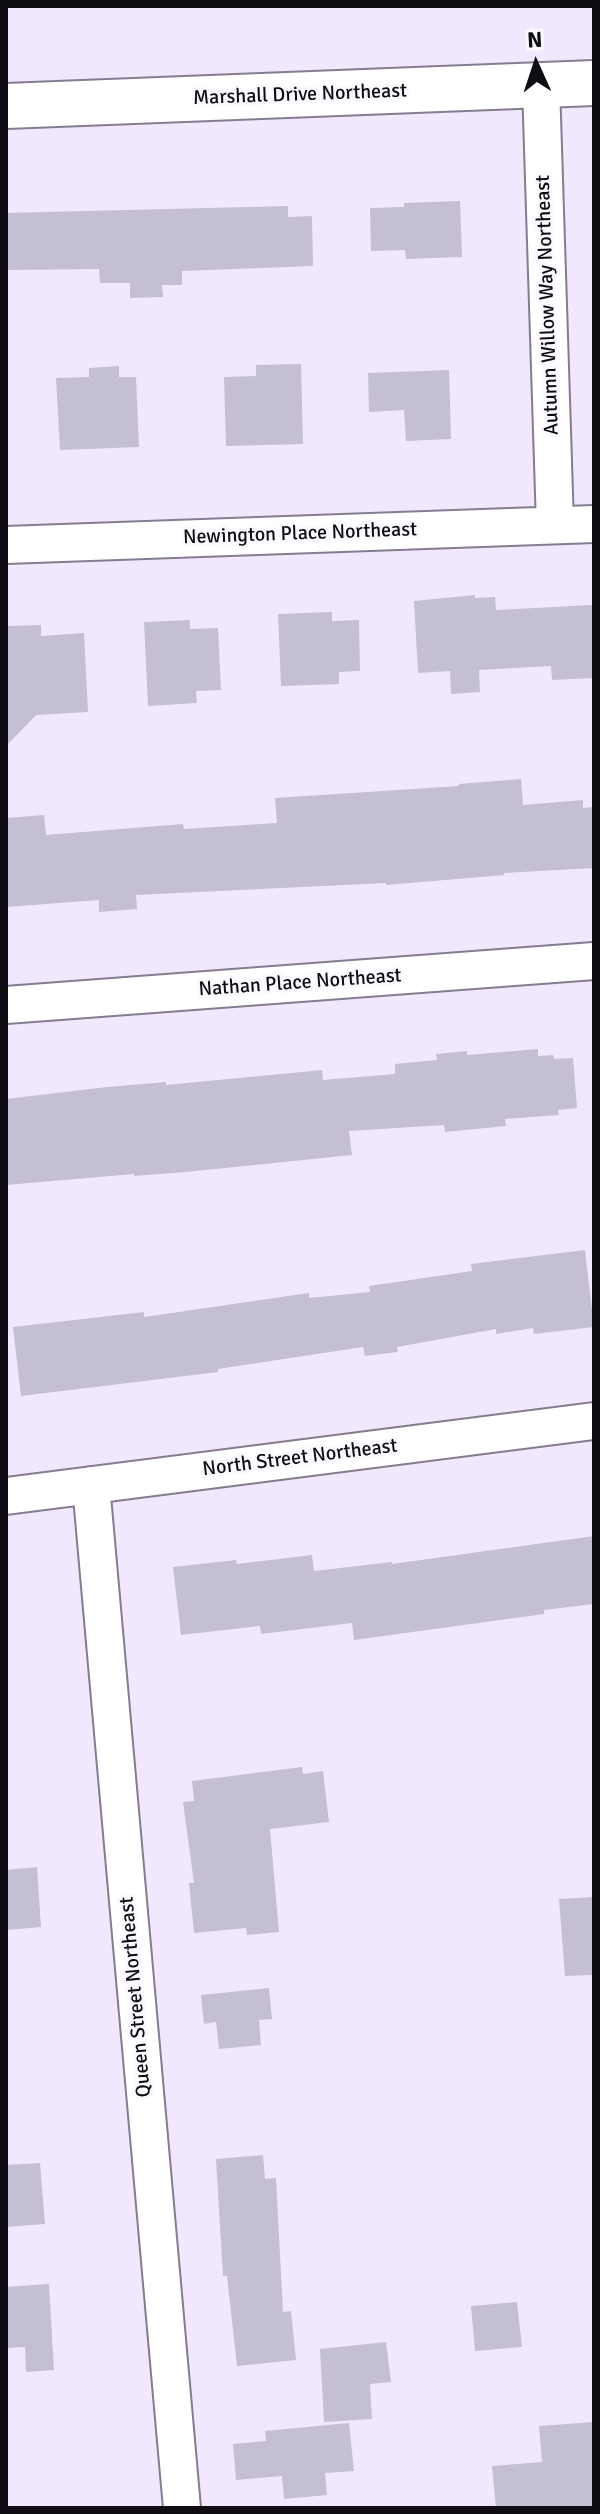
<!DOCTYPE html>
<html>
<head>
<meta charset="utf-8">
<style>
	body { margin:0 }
	#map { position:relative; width:600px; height:2514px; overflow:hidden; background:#f2e8fd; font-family:Signika,sans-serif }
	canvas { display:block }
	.frame { position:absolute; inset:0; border:8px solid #0f0c13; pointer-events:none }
	.north { position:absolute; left:496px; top:24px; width:80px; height:80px; -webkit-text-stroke:6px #fbf9fd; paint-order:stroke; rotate:357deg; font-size:22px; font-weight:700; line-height:32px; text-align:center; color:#0f0c13 }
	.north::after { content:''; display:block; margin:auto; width:28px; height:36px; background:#0f0c13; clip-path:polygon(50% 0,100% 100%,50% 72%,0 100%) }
</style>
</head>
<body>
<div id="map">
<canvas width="600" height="2514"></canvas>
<div class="frame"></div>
<div class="north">N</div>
</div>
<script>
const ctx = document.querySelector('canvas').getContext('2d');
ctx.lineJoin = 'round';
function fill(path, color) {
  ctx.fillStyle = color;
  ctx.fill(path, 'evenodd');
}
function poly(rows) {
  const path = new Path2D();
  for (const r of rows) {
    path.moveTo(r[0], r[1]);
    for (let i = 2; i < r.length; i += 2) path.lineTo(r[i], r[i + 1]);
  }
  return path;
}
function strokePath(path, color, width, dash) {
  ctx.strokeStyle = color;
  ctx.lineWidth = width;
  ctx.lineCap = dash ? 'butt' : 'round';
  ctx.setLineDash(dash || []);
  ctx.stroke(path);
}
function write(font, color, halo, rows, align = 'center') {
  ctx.font = font + ' Signika,sans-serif';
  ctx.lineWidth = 7;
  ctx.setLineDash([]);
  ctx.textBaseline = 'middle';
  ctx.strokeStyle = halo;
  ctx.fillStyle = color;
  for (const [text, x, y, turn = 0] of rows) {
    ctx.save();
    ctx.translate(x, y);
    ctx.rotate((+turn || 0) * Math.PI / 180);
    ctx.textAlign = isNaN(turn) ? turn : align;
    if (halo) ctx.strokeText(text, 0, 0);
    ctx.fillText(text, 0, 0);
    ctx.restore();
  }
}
fill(poly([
	[460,201,462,257,406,259,405,250,371,251,370,208,404,207,404,203],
	[288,206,288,217,312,216,313,266,182,271,182,285,162,285,163,297,130,298,130,283,100,283,99,269,6,270,6,213],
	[301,364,303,444,226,446,224,377,256,376,256,365],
	[119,366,119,377,136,377,139,447,60,450,56,378,89,377,89,368],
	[449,370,451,439,406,441,404,410,369,412,368,373],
	[475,595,475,598,495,597,496,610,592,605,594,678,552,680,551,666,479,670,480,692,451,694,450,671,418,673,414,601],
	[332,612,332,621,359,620,360,671,339,672,339,684,281,686,278,614],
	[190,620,190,629,218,628,221,690,196,691,197,703,148,706,144,622],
	[41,625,41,636,84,633,88,712,36,715,8,744,6,626],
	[521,779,523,805,583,800,583,808,594,807,594,868,504,873,504,875,386,885,386,883,136,895,137,909,99,912,99,900,6,907,6,818,44,815,46,835,183,824,184,829,277,823,275,798,459,786,459,784],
	[538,1049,538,1056,553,1055,554,1059,573,1058,577,1108,558,1110,559,1115,505,1119,506,1126,445,1132,444,1125,349,1131,352,1155,186,1172,134,1176,134,1174,6,1185,6,1099,107,1087,166,1082,166,1085,322,1070,323,1080,395,1074,395,1064,437,1060,436,1054,467,1051,467,1055],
	[585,1250,594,1327,534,1334,533,1328,496,1334,496,1329,397,1347,398,1352,365,1356,363,1347,218,1369,218,1372,21,1396,13,1327,144,1312,144,1317,309,1293,309,1298,370,1292,369,1286,472,1271,471,1264],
	[594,1536,594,1604,544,1610,544,1614,354,1640,352,1623,261,1634,260,1626,181,1635,173,1567,236,1560,237,1564,312,1555,314,1571,392,1562,392,1564],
	[302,1767,303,1774,323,1771,329,1822,270,1829,279,1932,247,1935,246,1928,194,1933,189,1883,194,1883,183,1802,194,1801,192,1781],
	[37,1867,41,1927,6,1930,6,1870],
	[594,1897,594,1975,565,1976,559,1899],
	[269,1988,272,2019,259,2020,261,2045,219,2049,216,2022,204,2024,201,1995],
	[263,2155,265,2179,276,2178,283,2312,291,2311,296,2360,237,2366,227,2276,223,2276,216,2159],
	[40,2163,45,2224,6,2227,6,2165],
	[49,2284,54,2370,26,2372,25,2347,6,2348,6,2287],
	[517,2302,522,2347,475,2351,471,2306],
	[386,2342,391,2382,370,2384,372,2419,324,2422,320,2349],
	[594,2422,594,2508,496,2508,492,2466,542,2462,539,2426],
	[349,2423,354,2471,325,2473,327,2495,284,2499,282,2476,236,2480,233,2444,266,2441,265,2431]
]), '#c5bfd4');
const street = poly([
	[541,85,555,525],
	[6,545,594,524],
	[6,1005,594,961],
	[91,1485,182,2508],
	[6,1496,594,1421]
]);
const secondary = poly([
	[6,106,594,83]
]);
strokePath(street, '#857c8f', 40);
strokePath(secondary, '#857c8f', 48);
strokePath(street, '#fff', 36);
strokePath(secondary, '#fff', 44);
write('20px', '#0f0c13', '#fbf9fd', [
	["Marshall Drive Northeast",300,95,-2],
	["Autumn Willow Way Northeast",548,305,-92],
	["Newington Place Northeast",300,534,-2],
	["Nathan Place Northeast",300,983,-4],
	["North Street Northeast",300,1458,-7],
	["Queen Street Northeast",136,1997,-95]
]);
</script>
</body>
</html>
